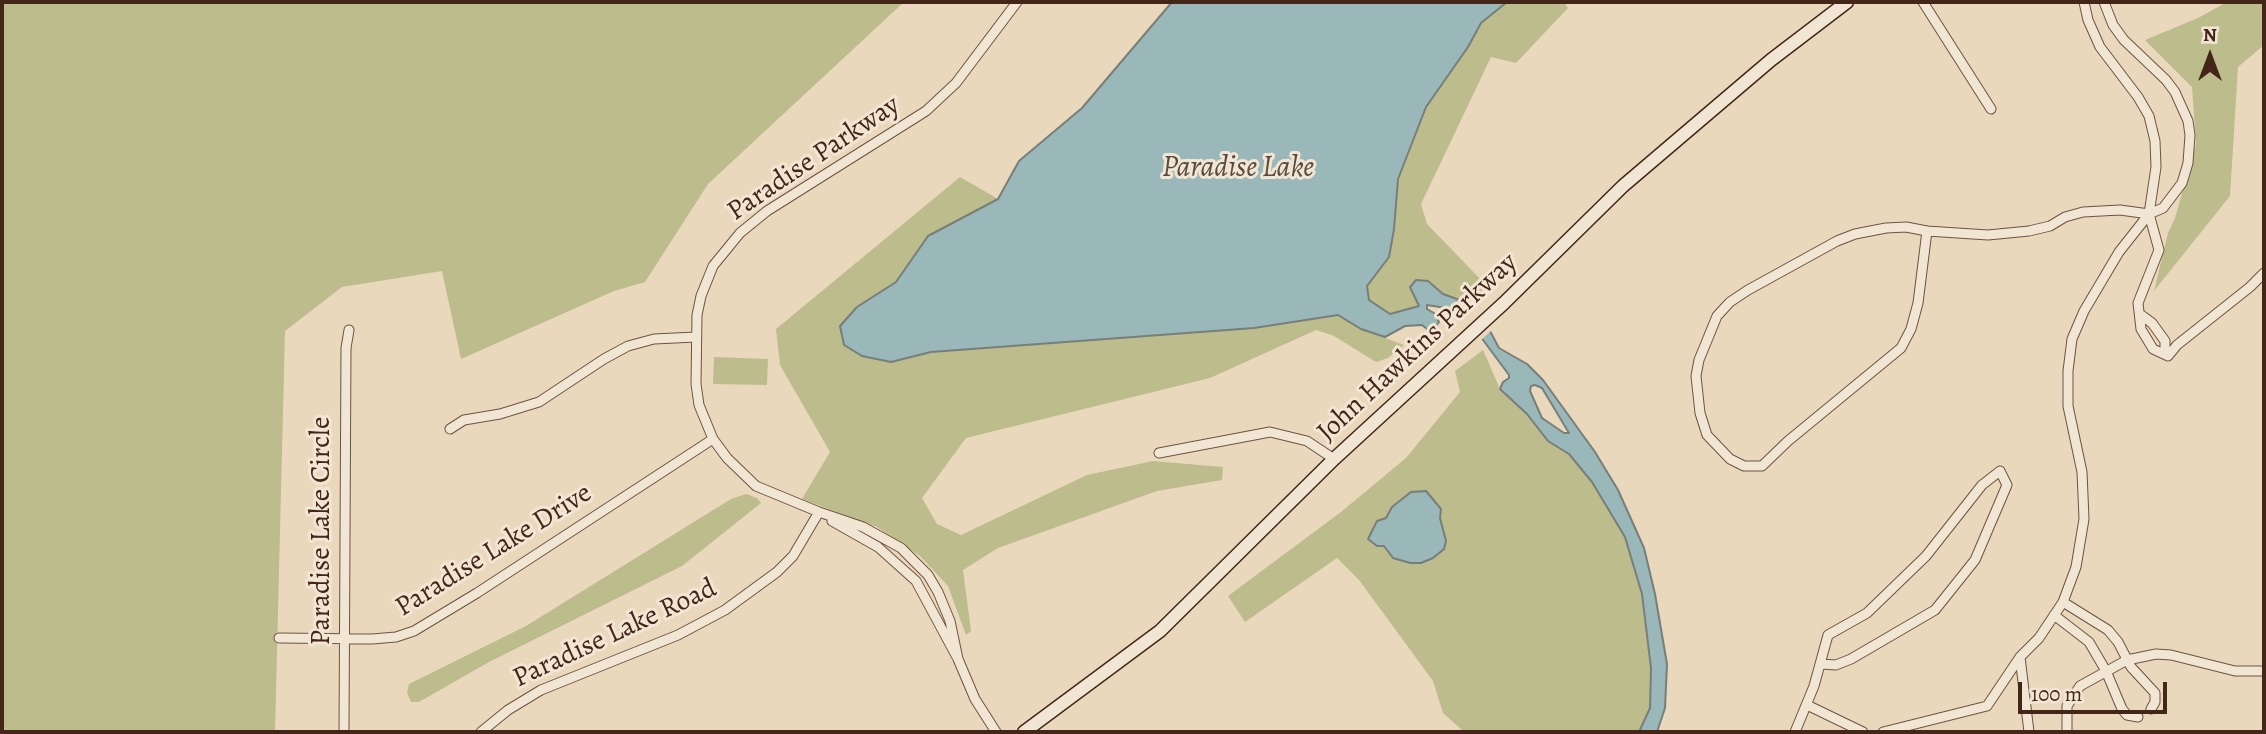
<!DOCTYPE html>
<html>
<head>
<meta charset="utf-8">
<style>
	body { margin:0 }
	#map { position:relative; width:2266px; height:734px; overflow:hidden; background:#ead8bc; font-family:Alegreya,serif }
	canvas { display:block }
	.frame { position:absolute; inset:0; border:4px solid #442618; pointer-events:none }
	.north { position:absolute; left:2175px; top:21px; width:70px; height:70px; -webkit-text-stroke:5px #f1e6d3; paint-order:stroke; rotate:0deg; font-size:19px; font-weight:700; line-height:28px; text-align:center; color:#442618 }
	.north::after { content:''; display:block; margin:auto; width:24px; height:32px; background:#442618; clip-path:polygon(50% 0,100% 100%,50% 72%,0 100%) }
	.scale { position:absolute; left:2018px; top:682px; width:149px; height:32px; box-sizing:border-box; border:4px solid #442618; border-top:0; padding-left:9px; font-size:21px; line-height:24px; white-space:nowrap; color:#442618; -webkit-text-stroke:5px #f1e6d3; paint-order:stroke }
</style>
</head>
<body>
<div id="map">
<canvas width="2266" height="734"></canvas>
<div class="frame"></div>
<div class="north">N</div>
<div class="scale">100 m</div>
</div>
<script>
const ctx = document.querySelector('canvas').getContext('2d');
ctx.lineJoin = 'round';
function fill(path, color) {
  ctx.fillStyle = color;
  ctx.fill(path, 'evenodd');
}
function poly(rows) {
  const path = new Path2D();
  for (const r of rows) {
    path.moveTo(r[0], r[1]);
    for (let i = 2; i < r.length; i += 2) path.lineTo(r[i], r[i + 1]);
  }
  return path;
}
function strokePath(path, color, width, dash) {
  ctx.strokeStyle = color;
  ctx.lineWidth = width;
  ctx.lineCap = dash ? 'butt' : 'round';
  ctx.setLineDash(dash || []);
  ctx.stroke(path);
}
function write(font, color, halo, rows, align = 'center') {
  ctx.font = font + ' Alegreya,serif';
  ctx.lineWidth = 6;
  ctx.setLineDash([]);
  ctx.textBaseline = 'middle';
  ctx.strokeStyle = halo;
  ctx.fillStyle = color;
  for (const [text, x, y, turn = 0] of rows) {
    ctx.save();
    ctx.translate(x, y);
    ctx.rotate((+turn || 0) * Math.PI / 180);
    ctx.textAlign = isNaN(turn) ? turn : align;
    if (halo) ctx.strokeText(text, 0, 0);
    ctx.fillText(text, 0, 0);
    ctx.restore();
  }
}
fill(poly([
	[2,2,904,2,708,184,645,282,614,291,461,359,442,271,342,287,285,331,275,732,2,732],
	[1507,2,1564,2,1568,8,1516,63,1491,57,1421,204,1427,224,1487,286,1468,303,1443,294,1428,281,1415,299,1419,305,1390,314,1369,300,1367,286,1389,257,1394,229,1398,180,1407,153,1426,106,1468,47,1481,23],
	[2227,2,2264,2,2264,45,2238,67,2230,196,2154,291,2168,233,2175,218,2196,144,2192,87,2145,40,2198,18],
	[960,177,998,199,928,236,896,282,857,307,891,362,931,352,1254,328,1338,315,1361,329,1404,345,1388,358,1376,362,1334,336,1316,330,1210,378,966,438,922,498,937,524,961,535,1087,475,1153,461,1223,467,1222,480,1157,491,998,548,963,570,971,631,966,635,948,586,920,556,877,527,802,499,830,452,780,365,776,329],
	[1483,350,1500,389,1527,414,1548,441,1569,454,1592,482,1625,537,1642,594,1651,668,1650,708,1639,732,1462,732,1462,730,1443,713,1433,681,1359,580,1337,558,1245,622,1228,596,1341,512,1406,458,1460,392,1455,371],
	[714,357,768,359,767,385,713,384],
	[746,494,757,498,761,503,682,566,489,662,419,702,411,702,407,693,409,684,526,626,731,499]
]), '#bdbc8c');
const water = poly([
	[1172,2,1507,2,1481,23,1468,47,1426,107,1398,179,1394,229,1389,257,1367,286,1369,300,1390,314,1419,306,1410,287,1416,280,1428,281,1443,294,1468,303,1481,314,1499,348,1527,364,1543,380,1595,452,1618,490,1644,548,1655,594,1667,664,1665,708,1657,732,1639,732,1650,708,1651,668,1642,594,1625,537,1592,482,1569,454,1548,441,1527,414,1500,389,1503,382,1509,378,1509,375,1463,313,1458,310,1427,305,1427,309,1434,313,1439,322,1435,327,1427,329,1422,325,1405,326,1385,337,1361,329,1338,315,1254,328,931,352,891,362,862,356,844,345,840,326,857,307,896,282,928,236,998,199,1019,161,1082,108,1172,2],
	[1535,385,1542,388,1569,433,1564,433,1542,418,1530,391,1531,386,1535,385],
	[1426,491,1441,509,1440,518,1446,541,1444,549,1433,558,1421,563,1410,563,1393,558,1384,546,1377,546,1368,539,1377,521,1386,518,1392,507,1411,492,1426,491]
]);
fill(water, '#9ab8b9');
strokePath(water, '#787e79', 2);
fill(poly([
	[1474,304,1484,312,1493,329,1479,342,1461,316]
]), '#ead8bc');
const street = poly([
	[1923,2,1991,109],
	[2084,2,2088,20,2100,47,2138,97,2149,116,2155,141,2156,167,2149,214,2163,208,2182,183,2188,163,2190,135,2188,121,2175,92,2166,80,2124,40,2113,25,2104,2],
	[2149,214,2159,250,2138,303,2141,329,2153,349,2168,356,2177,345,2250,287,2264,273],
	[1906,227,1927,231,1918,303,1911,329,1901,348,1788,441,1762,466,1744,466,1730,459,1707,435,1700,413,1696,376,1699,360,1717,316,1730,302,1748,290,1837,241,1855,234,1886,228,1906,227],
	[1927,231,1988,235,2029,231,2050,226,2065,217,2083,212,2120,210,2149,214],
	[2141,315,2152,323,2165,341,2165,353],
	[450,429,464,420,500,414,539,402,604,359,628,346,654,339,696,337],
	[1159,453,1270,432,1307,441,1334,459],
	[832,521,878,547,916,581,958,659,975,699,996,732],
	[2063,602,2108,630,2118,642,2131,667,2155,693,2155,702,2151,709],
	[2054,615,2089,642,2106,671,2122,709,2127,715,2138,717],
	[279,638,372,639,396,637,414,631,477,593,713,439],
	[2020,657,2029,732],
	[958,659,950,621,938,592,928,575,901,548,863,527,819,512,756,486,727,458,713,439,699,405,696,384,697,315,701,296,713,266,740,233,767,211,926,111,956,83,1017,2],
	[1807,705,1863,732],
	[344,732,346,348,349,330],
	[481,732,508,710,541,690,678,635,725,610,777,572,793,556,819,512],
	[1795,732,1814,686,1828,635,1867,613,1926,556,1982,485,2000,471,2007,485,1975,560,1935,610,1851,659,1836,665,1821,664],
	[1883,732,1987,706,2020,657,2039,638,2063,602,2076,567,2084,519,2082,472,2068,406,2068,371,2072,339,2084,311,2119,252,2149,214],
	[2067,732,2067,706,2080,686,2127,660,2156,654,2171,655,2235,671,2264,671]
]);
const secondary = poly([
	[1024,732,1160,631,1334,459,1504,303,1623,186,1771,60,1847,2]
]);
strokePath(street, '#6e5241', 11);
strokePath(secondary, '#442618', 15);
strokePath(street, '#f1e6d3', 9);
strokePath(secondary, '#f1e6d3', 12);
write('28px', '#442618', '#f1e6d3', [
	["Paradise Parkway",814,159,-34],
	["John Hawkins Parkway",1418,348,-43],
	["Paradise Lake Circle",322,531,-90],
	["Paradise Lake Drive",494,551,-32],
	["Paradise Lake Road",615,634,-25]
]);
write('italic 30px', '#5a4a40', '#f1e6d3', [
	["Paradise Lake",1238,169]
]);
</script>
</body>
</html>
